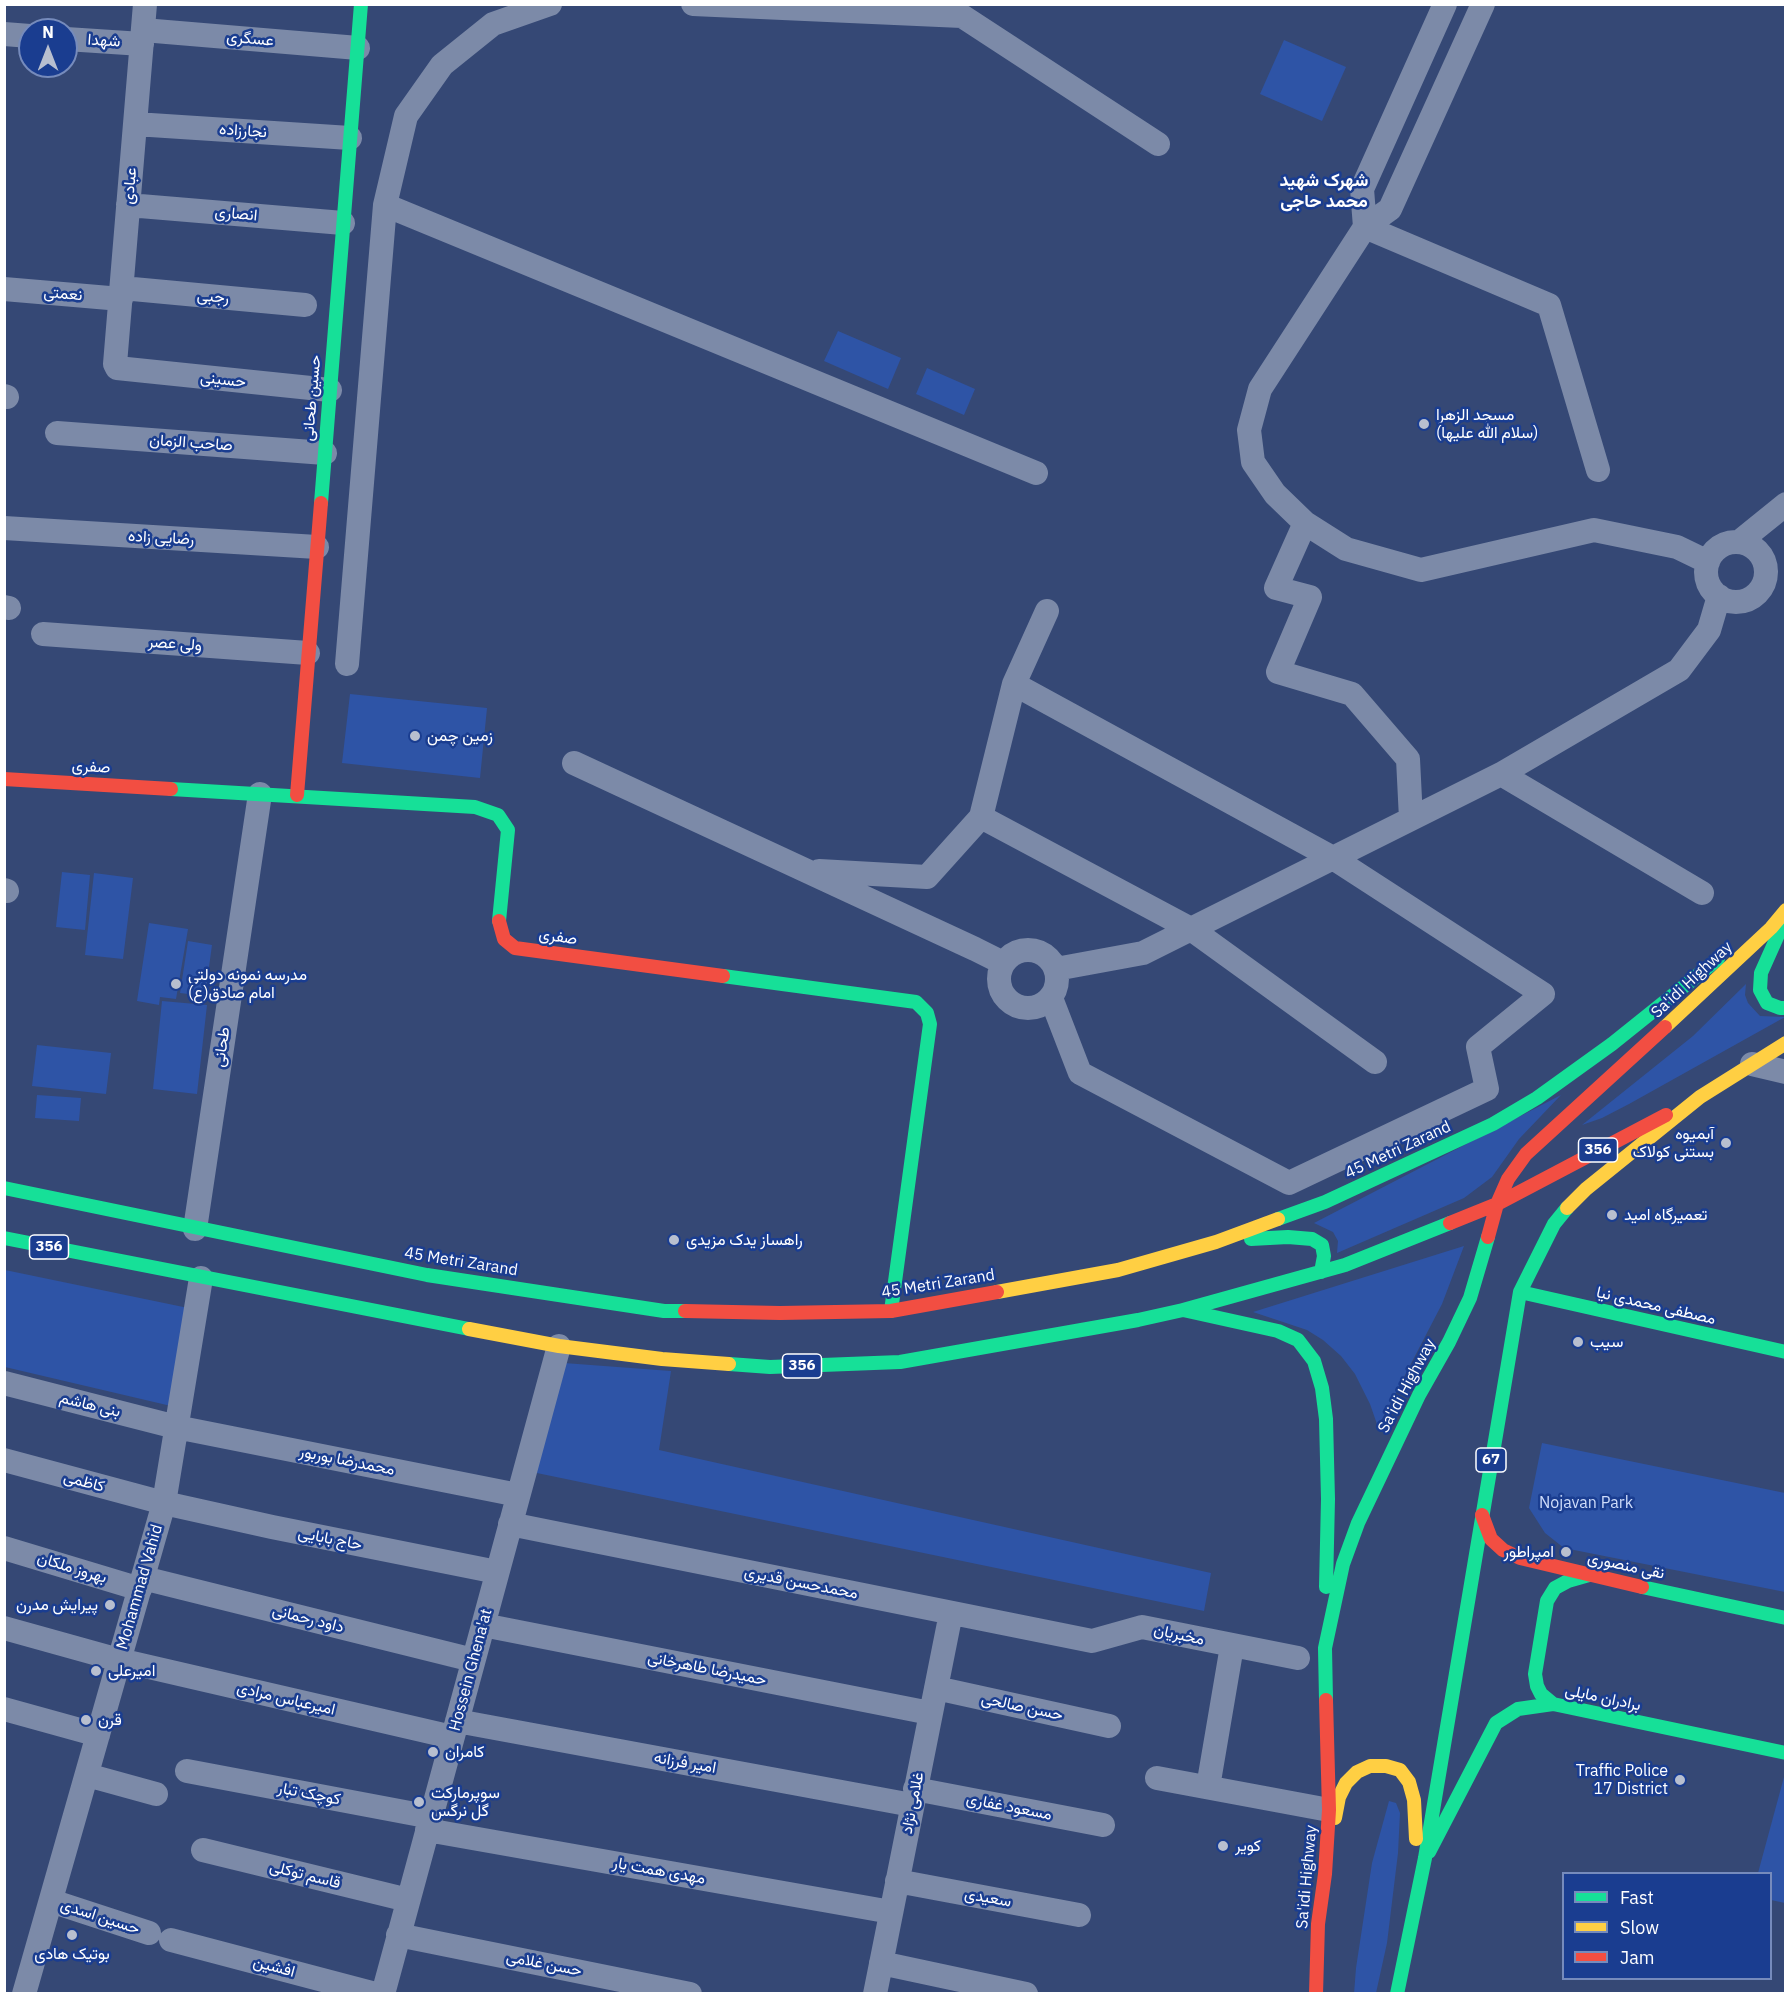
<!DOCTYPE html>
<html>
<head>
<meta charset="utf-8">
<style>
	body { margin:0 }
	#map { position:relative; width:1790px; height:1998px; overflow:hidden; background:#354875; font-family:"IBM Plex Sans",sans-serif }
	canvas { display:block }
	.frame { position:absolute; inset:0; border:6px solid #fff; pointer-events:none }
	.legend { position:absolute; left:1562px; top:1872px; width:210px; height:108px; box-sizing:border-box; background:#1a3d90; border:2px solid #768bbc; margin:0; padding:8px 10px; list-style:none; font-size:18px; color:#fff }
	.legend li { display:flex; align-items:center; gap:12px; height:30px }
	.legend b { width:30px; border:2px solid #768bbc }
	.north { position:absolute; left:18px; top:18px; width:60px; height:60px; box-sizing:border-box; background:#1a3d90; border:2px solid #768bbc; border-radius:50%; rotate:0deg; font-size:16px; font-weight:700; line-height:24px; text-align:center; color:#fff }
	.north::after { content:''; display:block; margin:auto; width:21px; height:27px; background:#b8bfcf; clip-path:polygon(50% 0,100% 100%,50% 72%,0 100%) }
</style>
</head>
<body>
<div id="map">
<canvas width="1790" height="1998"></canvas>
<div class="frame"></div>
<ul class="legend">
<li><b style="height:8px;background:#16e098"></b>Fast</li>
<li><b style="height:8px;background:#ffcf43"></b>Slow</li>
<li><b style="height:8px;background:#f24e42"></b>Jam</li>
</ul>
<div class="north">N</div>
</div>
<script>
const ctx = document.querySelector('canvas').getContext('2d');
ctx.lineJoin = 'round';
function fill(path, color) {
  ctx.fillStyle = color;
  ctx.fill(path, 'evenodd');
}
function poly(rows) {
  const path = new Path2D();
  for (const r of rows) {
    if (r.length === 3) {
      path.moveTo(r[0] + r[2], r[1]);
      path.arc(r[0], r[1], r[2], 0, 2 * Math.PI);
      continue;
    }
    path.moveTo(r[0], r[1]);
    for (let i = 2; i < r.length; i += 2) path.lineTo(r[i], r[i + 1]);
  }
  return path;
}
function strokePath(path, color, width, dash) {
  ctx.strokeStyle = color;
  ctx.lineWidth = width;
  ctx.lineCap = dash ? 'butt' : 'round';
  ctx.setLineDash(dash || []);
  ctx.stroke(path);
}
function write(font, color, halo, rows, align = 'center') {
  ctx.font = font + ' "IBM Plex Sans",Vazirmatn,sans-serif';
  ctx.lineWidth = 5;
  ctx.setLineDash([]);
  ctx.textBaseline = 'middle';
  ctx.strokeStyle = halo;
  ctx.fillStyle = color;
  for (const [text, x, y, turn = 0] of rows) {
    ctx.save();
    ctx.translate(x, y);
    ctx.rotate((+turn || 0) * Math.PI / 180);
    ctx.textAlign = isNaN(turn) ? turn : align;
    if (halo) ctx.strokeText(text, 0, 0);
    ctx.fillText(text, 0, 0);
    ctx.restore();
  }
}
fill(poly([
	[1284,40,1346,67,1322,121,1260,94],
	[838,331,901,358,888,389,824,361],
	[927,368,975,389,964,415,916,394],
	[350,694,487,708,480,778,342,763],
	[62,872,90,875,85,930,56,927],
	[94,873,133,878,123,959,85,955],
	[149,923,188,929,176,999,160,997,159,1005,137,1001],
	[188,941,212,945,205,996,180,993],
	[1746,984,1745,995,1748,1003,1760,1016,1785,1017,1629,1104,1602,1118,1582,1125,1693,1036],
	[162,1001,207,1005,197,1094,153,1089],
	[37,1045,111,1053,106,1094,32,1086],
	[37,1095,81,1098,79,1121,35,1118],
	[1561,1095,1519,1139,1492,1177,1464,1198,1337,1253,1338,1241,1333,1232,1314,1223],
	[1464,1246,1442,1304,1378,1427,1370,1404,1355,1374,1341,1356,1323,1340,1307,1330,1253,1312],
	[5,1270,193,1309,171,1406,5,1367],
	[564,1363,671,1371,659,1450,1211,1573,1204,1611,532,1472],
	[1542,1443,1785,1493,1785,1592,1564,1548,1545,1533,1529,1508],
	[1784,1777,1786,1777,1785,1903,1771,1900,1770,1874,1758,1873],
	[1389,1801,1396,1803,1400,1813,1398,1853,1387,1943,1376,1993,1354,1994,1356,1968,1372,1863]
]), '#2e54a6');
strokePath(poly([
	[145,4,115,364,117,368,330,390],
	[693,4,962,16,1158,144],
	[1483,4,1390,209,1365,227,1260,389,1249,430,1253,462,1275,494,1305,523,1346,549,1421,570,1594,530,1677,547,1708,562],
	[143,30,358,48],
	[4,34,30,36],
	[66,39,142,44],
	[135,124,350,138],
	[128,205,343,223],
	[385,205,1036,473],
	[1365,227,1549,305,1598,470],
	[1365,227,1362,189,1445,4],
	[122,288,305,305],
	[4,289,121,299],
	[4,396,7,397],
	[57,433,325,453],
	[1305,523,1276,588,1310,597,1278,672,1352,694,1408,759,1411,819],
	[4,528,317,547],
	[1739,542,1786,504],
	[1736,572,30],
	[4,607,9,608],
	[43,634,308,653],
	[347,664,385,205,406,116,442,65,493,24,550,4],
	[1014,684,1333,858,1543,994,1478,1047,1487,1089,1289,1183,1080,1073,1051,998],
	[574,763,975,949,1003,963],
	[1501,774,1702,893],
	[981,817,1191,929,1375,1062],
	[819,871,927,877,981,817,1014,684,1047,611],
	[4,890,7,891],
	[1028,979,29],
	[1056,969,1143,953,1501,774,1679,670,1709,630,1719,596],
	[1752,1064,1786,1072],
	[195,1229,260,794],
	[4,1383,176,1427,518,1495],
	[4,1460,164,1503,272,1527,497,1572],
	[510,1524,1092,1641,1142,1627,1298,1658],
	[4,1548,140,1589],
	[143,1578,473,1660],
	[483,1625,930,1713],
	[4,1628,119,1660,452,1737],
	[936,1688,1109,1726],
	[4,1709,98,1735],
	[457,1721,912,1805],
	[187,1771,431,1817],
	[87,1775,156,1794],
	[1157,1778,1329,1810],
	[1208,1787,1232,1646],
	[915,1789,1103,1825],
	[427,1830,891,1912],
	[203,1850,408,1900],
	[897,1881,1079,1915],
	[51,1901,149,1933],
	[398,1935,690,1994],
	[171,1940,376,1994],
	[881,1963,1026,1994],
	[24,1994,164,1503,201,1278],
	[383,1994,559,1346],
	[875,1994,951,1613]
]), '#7c8aa8', 24);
strokePath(poly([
	[321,503,361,4],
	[171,789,475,807,498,815,508,830,499,921],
	[1782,926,1761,973,1760,990,1767,1003,1780,1008,1786,1008],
	[723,976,916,1002,927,1013,930,1024,891,1311],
	[4,1188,427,1275,664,1311,685,1311],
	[1278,1219,1325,1202,1493,1124,1537,1098,1612,1044,1718,959],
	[4,1238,469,1329],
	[1251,1239,1288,1237,1312,1239,1322,1245,1324,1256,1321,1272],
	[1520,1292,1786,1352],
	[1183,1310,1278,1331,1298,1340,1314,1361,1322,1388,1326,1419,1328,1499,1326,1587],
	[729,1364,770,1367,900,1362,1138,1320,1183,1310,1345,1265,1450,1223],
	[1642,1587,1786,1618],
	[1326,1700,1325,1648,1343,1564,1358,1523,1419,1395,1449,1342,1470,1298,1488,1237],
	[1553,1704,1541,1694,1537,1686,1535,1674,1547,1601,1555,1588,1568,1581,1589,1575],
	[1429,1852,1496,1723,1518,1709,1553,1704,1786,1753],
	[1397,1994,1425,1858,1520,1292,1554,1224,1567,1208]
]), '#16e098', 14);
strokePath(poly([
	[1665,1027,1771,928,1786,910],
	[1567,1208,1586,1189,1700,1097,1786,1043],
	[997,1292,1118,1270,1216,1242,1278,1219],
	[469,1329,559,1346,662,1359,729,1364],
	[1335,1818,1339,1797,1346,1783,1357,1772,1370,1766,1386,1766,1400,1770,1409,1782,1414,1800,1416,1839]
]), '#ffcf43', 14);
strokePath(poly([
	[4,779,171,789],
	[297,795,321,503],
	[499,921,504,939,515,948,723,976],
	[1450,1223,1497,1204,1666,1115],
	[1488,1237,1497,1204,1508,1179,1526,1154,1665,1027],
	[685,1311,780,1313,891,1311,997,1292],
	[1482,1515,1491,1539,1503,1550,1520,1558,1642,1587],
	[1316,1994,1318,1924,1325,1874,1329,1810,1326,1700]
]), '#f24e42', 14);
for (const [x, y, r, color] of [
	[1424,424,6,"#b8bfcf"],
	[415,736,6,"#b8bfcf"],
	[176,984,6,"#b8bfcf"],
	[1726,1143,6,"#b8bfcf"],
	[1612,1215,6,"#b8bfcf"],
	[674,1240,6,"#b8bfcf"],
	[1578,1342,6,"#b8bfcf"],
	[1566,1552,6,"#b8bfcf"],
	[110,1605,6,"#b8bfcf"],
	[96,1671,6,"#b8bfcf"],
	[86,1720,6,"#b8bfcf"],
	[433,1752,6,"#b8bfcf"],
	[1680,1780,6,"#b8bfcf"],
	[419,1802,6,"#b8bfcf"],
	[1223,1846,6,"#b8bfcf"],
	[72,1935,6,"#b8bfcf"]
]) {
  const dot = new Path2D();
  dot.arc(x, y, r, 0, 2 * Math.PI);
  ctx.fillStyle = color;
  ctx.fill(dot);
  strokePath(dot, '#1a3d90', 2);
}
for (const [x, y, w] of [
	[1598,1150,39],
	[49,1247,39],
	[802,1366,39],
	[1491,1460,30]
]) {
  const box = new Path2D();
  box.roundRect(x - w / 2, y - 12, w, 24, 4.5);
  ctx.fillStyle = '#1a3d90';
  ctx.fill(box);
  strokePath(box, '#fff', 1.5);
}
write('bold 15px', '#fff', null, [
	["356",1598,1150],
	["356",49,1247],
	["356",802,1366],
	["67",1491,1460]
]);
write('16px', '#fff', '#1a3d90', [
	["عسگری",250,39,5],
	["شهدا",104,41,4],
	["نجارزاده",243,131,4],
	["عبادی",130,186,-85],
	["انصاری",236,214,5],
	["نعمتی",63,294,5],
	["رجبی",213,297,5],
	["حسینی",223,380,6],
	["حسین طحانی",312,398,-85],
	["صاحب الزمان",191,443,4],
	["رضایی زاده",161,538,3],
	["ولی عصر",175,644,4],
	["صفری",91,767,3],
	["صفری",558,937,8],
	["Sa'idi Highway",1692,980,-43],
	["طحانی",222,1047,-82],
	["45 Metri Zarand",1398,1150,-25],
	["45 Metri Zarand",461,1262,9],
	["45 Metri Zarand",938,1284,-9],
	["مصطفی محمدی نیا",1656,1306,13],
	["Sa'idi Highway",1407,1386,-62],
	["بنی هاشم",90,1405,14],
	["محمدرضا بوربور",347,1461,11],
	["کاظمی",84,1482,15],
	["حاج بابایی",330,1539,11],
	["نقی منصوری",1626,1566,12],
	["بهروز ملکان",72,1568,17],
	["محمدحسن قدیری",801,1583,11],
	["Mohammad Vahid",140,1587,-74],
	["داود رحمانی",308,1619,14],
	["مخبریان",1179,1635,12],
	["حمیدرضا طاهرخانی",707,1669,11],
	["Hossein Ghena'at",471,1670,-75],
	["برادران مایلی",1603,1698,12],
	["امیرعباس مرادی",286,1699,13],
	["حسن صالحی",1022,1707,12],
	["امیر فرزانه",685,1763,10],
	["کوچک تبار",309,1794,11],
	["غلامی نژاد",913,1803,-79],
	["مسعود غفاری",1009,1807,11],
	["مهدی همت یار",659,1871,10],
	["قاسم توکلی",305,1875,14],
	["Sa'idi Highway",1307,1877,-85],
	["سعيدی",988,1898,10],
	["حسین اسدی",100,1917,18],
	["حسن غلامی",544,1964,11],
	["افشین",274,1967,15]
]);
write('16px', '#fff', '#1a3d90', [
	["مسجد الزهرا",1436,415],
	["(سلام الله علیها)",1436,433],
	["زمین چمن",427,736],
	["مدرسه نمونه دولتی",188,975],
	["امام صادق(ع)",188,993],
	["آبمیوه",1714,1134,"right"],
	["بستنی کولاک",1714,1152,"right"],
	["تعمیرگاه امید",1624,1215],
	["راهساز یدک مزیدی",686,1240],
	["سیب",1590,1342],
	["امپراطور",1554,1552,"right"],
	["پیرایش مدرن",98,1605,"right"],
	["امیرعلی",108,1671],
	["قرن",98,1720],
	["کامران",445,1752],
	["Traffic Police",1668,1771,"right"],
	["17 District",1668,1789,"right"],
	["سوپرمارکت",431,1793],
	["گل نرگس",431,1811],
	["کویر",1235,1846],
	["بوتیک هادی",72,1954,"center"]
], 'left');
write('16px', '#cedcfa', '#1a3d90', [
	["Nojavan Park",1586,1503]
]);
write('bold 18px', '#fff', '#1a3d90', [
	["شهرک شهید",1324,181],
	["محمد حاجی",1324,202]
]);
</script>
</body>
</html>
